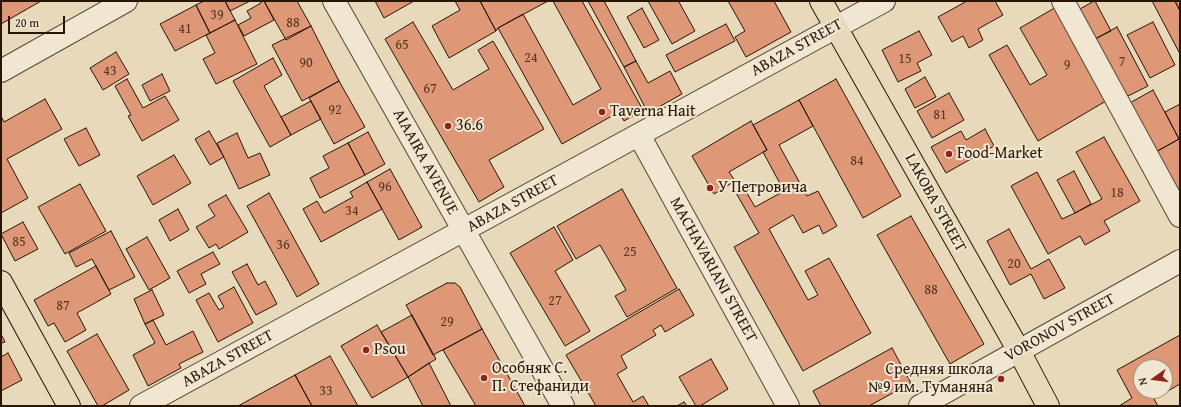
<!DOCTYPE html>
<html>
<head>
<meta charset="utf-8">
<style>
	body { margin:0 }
	#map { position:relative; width:1181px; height:407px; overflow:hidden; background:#e8d9ba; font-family:"Gentium Book Plus",serif }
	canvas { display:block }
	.frame { position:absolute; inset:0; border:2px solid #281603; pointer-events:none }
	.north { position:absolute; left:1133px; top:359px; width:40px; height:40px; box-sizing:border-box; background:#f0e6d2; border:1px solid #a0937f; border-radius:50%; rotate:256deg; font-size:11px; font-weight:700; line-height:16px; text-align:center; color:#281603 }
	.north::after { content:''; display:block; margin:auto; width:14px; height:18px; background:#8f2418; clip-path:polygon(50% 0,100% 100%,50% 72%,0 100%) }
	.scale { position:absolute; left:8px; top:16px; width:57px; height:18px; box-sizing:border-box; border:2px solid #281603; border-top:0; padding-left:5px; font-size:12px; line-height:14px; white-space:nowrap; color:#281603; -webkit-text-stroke:3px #f0e6d2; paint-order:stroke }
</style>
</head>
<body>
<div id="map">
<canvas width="1181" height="407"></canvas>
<div class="frame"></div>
<div class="north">N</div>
<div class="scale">20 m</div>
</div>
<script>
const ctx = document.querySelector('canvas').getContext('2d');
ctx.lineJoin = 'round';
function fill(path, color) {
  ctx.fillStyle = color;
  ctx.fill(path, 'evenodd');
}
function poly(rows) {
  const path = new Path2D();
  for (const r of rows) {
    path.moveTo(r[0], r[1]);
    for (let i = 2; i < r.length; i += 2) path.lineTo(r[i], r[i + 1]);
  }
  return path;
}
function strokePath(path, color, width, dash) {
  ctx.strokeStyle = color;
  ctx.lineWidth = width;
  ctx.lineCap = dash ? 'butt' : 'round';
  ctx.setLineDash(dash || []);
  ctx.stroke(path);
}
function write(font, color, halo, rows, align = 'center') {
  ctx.font = font + ' "Gentium Book Plus",serif';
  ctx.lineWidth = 4;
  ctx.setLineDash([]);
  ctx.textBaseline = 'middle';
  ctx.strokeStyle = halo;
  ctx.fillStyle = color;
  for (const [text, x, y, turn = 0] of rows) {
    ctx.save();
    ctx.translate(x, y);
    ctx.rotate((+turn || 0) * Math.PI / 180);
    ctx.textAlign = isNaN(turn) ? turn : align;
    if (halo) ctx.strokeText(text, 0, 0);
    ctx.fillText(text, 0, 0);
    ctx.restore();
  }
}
const building = poly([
	[1,1,41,1,1,24,1,1],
	[204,1,225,1,235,20,210,33,196,5,204,1],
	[225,1,250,1,230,11,225,1],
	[260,1,264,1,274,20,244,36,238,25,251,18,247,11,261,3,260,1],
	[264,1,297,1,311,26,286,40,264,1],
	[375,1,414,1,384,18,375,1],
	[455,1,480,1,496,31,449,58,432,26,460,10,455,1],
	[480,1,548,1,498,28,496,31,480,1],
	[553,1,582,1,643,110,624,121,619,112,562,144,498,28,523,14,573,105,601,89,553,1],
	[588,1,604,1,636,61,624,67,588,1],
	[648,1,681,1,679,2,695,31,672,44,648,1],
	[728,1,774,1,791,32,746,57,735,37,745,31,728,1],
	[967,1,995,1,1003,15,978,29,983,40,969,48,963,36,952,42,938,17,967,1],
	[1094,1,1095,1,1111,31,1095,39,1080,9,1094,1],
	[1152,1,1175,1,1180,11,1180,54,1152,1],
	[1175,1,1180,1,1180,11,1175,1],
	[196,5,210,33,175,51,160,24,196,5],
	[1058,6,1111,98,1038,141,989,55,1007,45,1030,85,1047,75,1020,28,1058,6],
	[642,8,659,40,644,48,627,17,642,8],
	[235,20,257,64,216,84,203,59,215,53,206,35,235,20],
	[413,22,453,90,489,69,478,50,493,41,544,129,489,160,504,187,479,202,385,39,413,22],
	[1153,22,1175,65,1150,78,1127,35,1153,22],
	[726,24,735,41,675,72,666,55,726,24],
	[311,26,339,81,302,101,272,45,311,26],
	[1117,27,1148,86,1126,97,1095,39,1117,27],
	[919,31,932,55,917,63,921,71,898,82,882,50,919,31],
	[116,52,129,74,103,90,90,68,116,52],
	[273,58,282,75,264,86,291,135,270,147,233,81,273,58],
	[636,61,648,83,670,71,682,94,648,113,624,67,636,61],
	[162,74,170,91,150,101,142,85,162,74],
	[925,77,936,97,915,108,905,89,925,77],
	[127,79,143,108,165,96,179,120,142,141,128,116,131,115,115,86,127,79],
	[836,79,901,196,863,218,799,100,836,79],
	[339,81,365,127,334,144,309,98,339,81],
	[1153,90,1179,139,1154,153,1128,104,1153,90],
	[949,93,964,120,932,138,917,111,949,93],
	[45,99,62,129,7,159,28,198,1,213,1,116,4,122,45,99],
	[799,100,813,126,779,145,807,196,818,191,837,226,823,234,819,225,803,233,793,215,769,229,808,300,818,295,805,271,829,258,871,333,803,371,734,247,759,233,736,193,744,188,755,207,784,191,763,152,767,150,753,125,799,100],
	[311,101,321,119,291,135,281,117,311,101],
	[1180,104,1180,199,1154,153,1179,139,1165,112,1180,104],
	[751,121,767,150,729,172,735,181,714,194,692,156,751,121],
	[86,128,100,155,79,166,64,139,86,128],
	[985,129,994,146,946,173,931,147,961,131,966,140,985,129],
	[209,131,224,157,210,165,195,139,209,131],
	[368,132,385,164,365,175,348,143,368,132],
	[237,133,248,158,260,153,270,175,239,189,217,143,237,133],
	[1104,137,1140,201,1104,221,1110,231,1085,245,1080,236,1048,254,1011,186,1037,172,1062,219,1075,213,1102,199,1076,152,1104,137],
	[348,143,365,175,320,198,310,178,329,168,323,156,348,143],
	[174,155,191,183,153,205,137,176,174,155],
	[390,169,422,227,399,240,367,182,390,169],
	[1074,171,1091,204,1075,213,1057,180,1074,171],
	[367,182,382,209,321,242,303,209,317,201,324,213,353,197,350,192,367,182],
	[80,184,106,231,65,254,38,207,80,184],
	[622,189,677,288,627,317,615,296,626,290,600,245,576,259,557,226,622,189],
	[269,193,319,284,297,297,247,206,269,193],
	[226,195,248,232,219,249,216,244,209,248,196,227,215,216,208,205,226,195],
	[178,209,189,230,170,241,159,220,178,209],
	[911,216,984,344,950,364,877,235,911,216],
	[23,222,38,249,15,261,1,234,23,222],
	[554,227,573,260,555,271,590,331,565,346,510,253,554,227],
	[1009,229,1031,269,1049,259,1065,288,1044,299,1031,274,1010,285,987,241,1009,229],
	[111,231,135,277,109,290,92,259,76,267,69,253,111,231],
	[147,237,170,278,149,290,126,249,147,237],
	[213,252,220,264,201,274,206,284,189,293,177,271,213,252],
	[247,264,258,285,265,281,277,304,256,315,232,272,247,264],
	[96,266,111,294,77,313,86,330,65,342,54,323,48,326,34,300,96,266],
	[447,283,455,283,460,287,482,329,433,355,406,305,447,283],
	[234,287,253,323,218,342,196,300,209,293,219,310,224,307,218,296,234,287],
	[679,289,694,315,665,332,661,325,653,330,656,335,621,356,627,368,617,374,633,402,643,396,649,406,596,406,566,355,679,289],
	[152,290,164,315,145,324,134,299,152,290],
	[412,315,436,359,408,377,381,332,412,315],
	[153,320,166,345,193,331,203,352,179,364,181,368,148,386,133,355,155,343,145,324,153,320],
	[377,325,408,377,372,398,341,346,377,325],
	[482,329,525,406,476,406,443,350,482,329],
	[1,334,5,342,1,343,1,334],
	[97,334,129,390,102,406,98,406,67,351,97,334],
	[1180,335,1180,384,1154,399,1158,406,1119,406,1132,398,1117,370,1180,335],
	[1141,367,1165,367,1165,391,1141,391,1141,367],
	[892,348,911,383,869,406,821,406,813,391,892,348],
	[8,353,22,380,1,391,1,357,8,353],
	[330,356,358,406,312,406,295,375,330,356],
	[711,359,728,389,700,406,696,406,679,377,711,359],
	[429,363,451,406,423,406,408,377,429,363],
	[295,375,312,406,238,406,295,375],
	[684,402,687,406,677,406,684,402]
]);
fill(building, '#de9878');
strokePath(building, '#281603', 1);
const minor = poly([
	[334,1,563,406],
	[1063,1,1180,216],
	[1,71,126,1],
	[639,135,788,406],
	[141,406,884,1],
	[920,406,1180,261]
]);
const major = poly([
	[821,1,1019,351,1048,406],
	[1,282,69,406]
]);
strokePath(minor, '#584731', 24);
strokePath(major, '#281603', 24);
strokePath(minor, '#f0e6d2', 22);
strokePath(major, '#e8d9ba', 22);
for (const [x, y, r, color] of [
	[602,112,4,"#8f2418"],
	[448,126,4,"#8f2418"],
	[949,154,4,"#8f2418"],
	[710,188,4,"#8f2418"],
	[366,350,4,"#8f2418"],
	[484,378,4,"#8f2418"],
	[1001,379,4,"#8f2418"]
]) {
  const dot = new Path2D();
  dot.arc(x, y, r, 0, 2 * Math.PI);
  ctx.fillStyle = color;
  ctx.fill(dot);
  strokePath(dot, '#f0e6d2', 1.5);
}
write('14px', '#563620', null, [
	["39",217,15],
	["88",293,23],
	["41",185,29],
	["65",402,45],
	["24",531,58],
	["15",905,59],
	["7",1122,62],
	["90",306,63],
	["9",1067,65],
	["43",110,71],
	["67",430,89],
	["92",335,110],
	["81",940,115],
	["84",857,161],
	["96",385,187],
	["18",1117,193],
	["34",352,211],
	["85",19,242],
	["36",283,245],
	["25",630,252],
	["20",1014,264],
	["88",931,290],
	["27",555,301],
	["87",63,306],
	["29",447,322],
	["33",326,391]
]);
write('16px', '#281603', '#f0e6d2', [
	["ABAZA STREET",797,48,-29],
	["AIAAIRA AVENUE",425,162,61],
	["LAKOBA STREET",935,203,61],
	["ABAZA STREET",513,204,-29],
	["MACHAVARIANI STREET",713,270,61],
	["VORONOV STREET",1060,328,-29],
	["ABAZA STREET",228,359,-29]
]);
write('16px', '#281603', '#f0e6d2', [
	["Taverna Hait",610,112],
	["36.6",456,126],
	["Food-Market",957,154],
	["У Петровича",718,188],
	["Psou",374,350],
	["Особняк С.",492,369],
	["П. Стефаниди",492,387],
	["Средняя школа",993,370,"right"],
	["№9 им. Туманяна",993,388,"right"]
], 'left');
</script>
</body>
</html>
